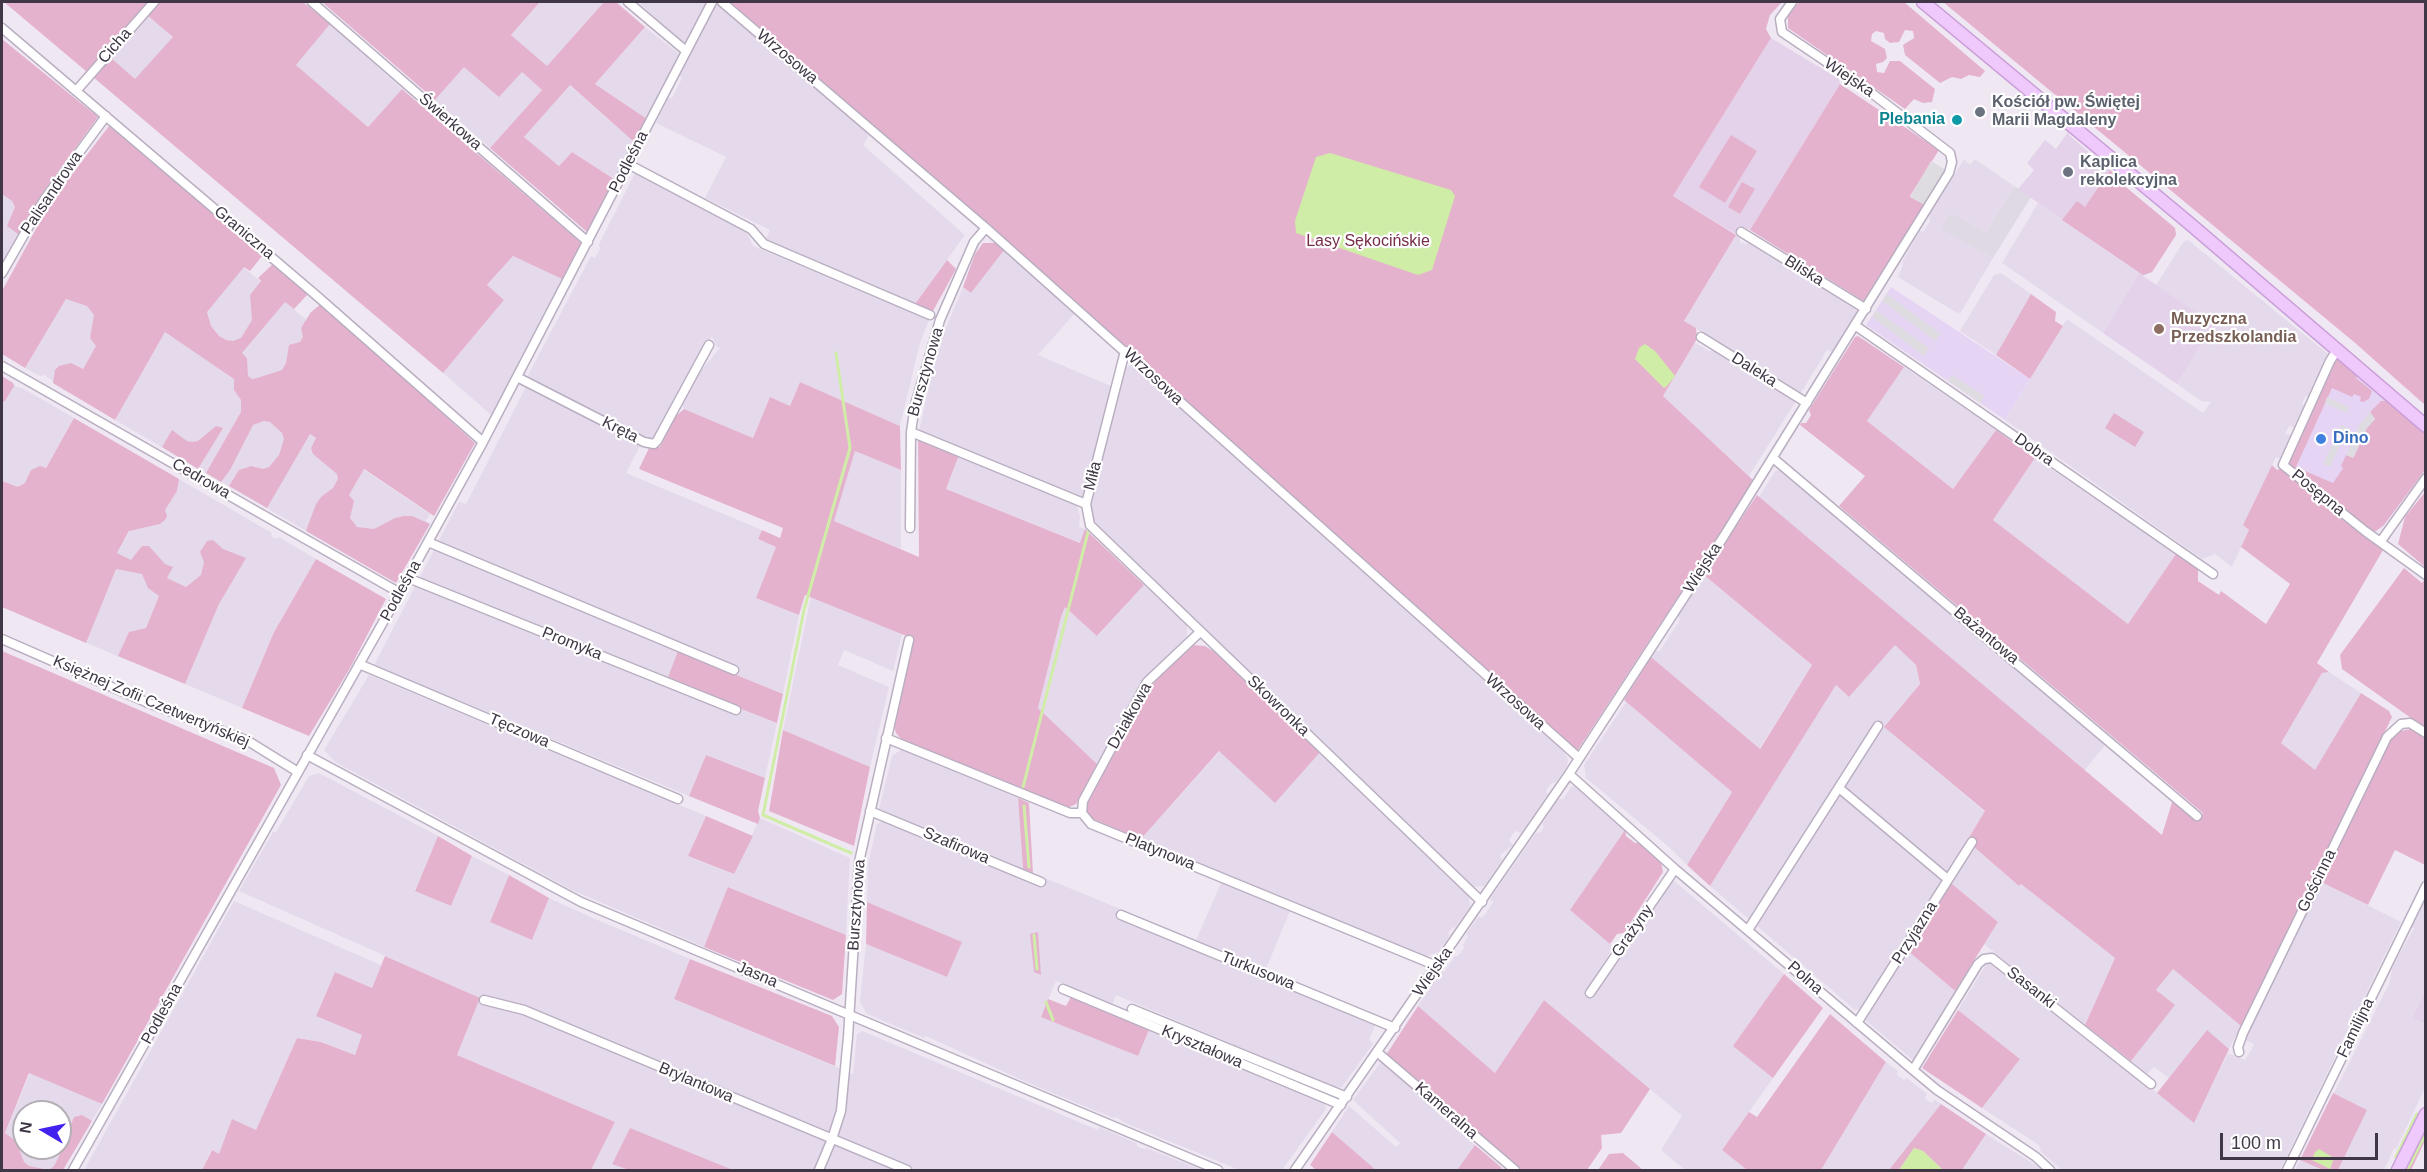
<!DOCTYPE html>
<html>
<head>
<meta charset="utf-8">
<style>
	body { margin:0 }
	#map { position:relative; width:2427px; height:1172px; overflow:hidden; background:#efe8f3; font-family:Helvetica,sans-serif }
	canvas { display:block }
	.frame { position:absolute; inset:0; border:3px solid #403746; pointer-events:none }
	.north { position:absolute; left:12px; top:1100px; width:60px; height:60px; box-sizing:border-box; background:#fff; border:2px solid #b3afb5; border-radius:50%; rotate:279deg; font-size:16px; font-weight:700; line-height:24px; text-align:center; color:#403746 }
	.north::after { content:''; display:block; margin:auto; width:21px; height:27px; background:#4222ef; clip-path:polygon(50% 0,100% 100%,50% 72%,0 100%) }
	.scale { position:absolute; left:2220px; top:1133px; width:158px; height:27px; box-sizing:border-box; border:3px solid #403746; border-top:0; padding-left:8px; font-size:18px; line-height:21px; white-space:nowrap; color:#403746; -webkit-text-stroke:4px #fff; paint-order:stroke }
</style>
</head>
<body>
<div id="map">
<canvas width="2427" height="1172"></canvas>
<div class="frame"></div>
<div class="north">N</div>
<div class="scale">100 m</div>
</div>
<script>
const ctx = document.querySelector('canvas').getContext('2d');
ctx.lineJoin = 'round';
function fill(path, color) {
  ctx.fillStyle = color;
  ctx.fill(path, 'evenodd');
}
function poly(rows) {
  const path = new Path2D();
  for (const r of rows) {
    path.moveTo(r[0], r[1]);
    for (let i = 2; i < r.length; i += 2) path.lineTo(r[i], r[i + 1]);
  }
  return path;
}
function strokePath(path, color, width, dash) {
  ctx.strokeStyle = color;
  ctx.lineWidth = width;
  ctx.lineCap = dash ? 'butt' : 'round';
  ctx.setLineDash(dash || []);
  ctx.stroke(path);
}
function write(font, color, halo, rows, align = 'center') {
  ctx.font = font + ' Helvetica,sans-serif';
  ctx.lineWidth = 4.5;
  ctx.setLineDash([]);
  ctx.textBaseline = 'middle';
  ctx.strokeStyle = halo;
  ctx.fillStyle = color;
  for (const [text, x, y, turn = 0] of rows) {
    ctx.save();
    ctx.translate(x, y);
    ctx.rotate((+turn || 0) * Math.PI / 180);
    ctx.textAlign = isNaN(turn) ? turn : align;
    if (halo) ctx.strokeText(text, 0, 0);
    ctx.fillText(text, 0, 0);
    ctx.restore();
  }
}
fill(poly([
	[540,2,604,2,547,66,511,35],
	[642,2,707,2,685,45,640,4],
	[718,4,839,105,838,108,867,133,868,138,863,145,965,235,915,304,765,241,770,230,705,198,726,157,656,123,668,98,672,98,682,78,679,76,715,5],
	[147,15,174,37,135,80,110,57],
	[330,24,402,89,368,127,295,64],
	[645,27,678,53,679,59,647,119,595,84],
	[464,66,499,96,521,71,542,90,490,148,435,100],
	[569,85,634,142,614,179,572,152,559,166,524,137],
	[1964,159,1970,165,1975,159,2014,186,1986,233,1952,213,1943,228,1993,258,1961,312,1957,313,1898,277,1903,265,1903,260,1920,231,1923,232,1930,221,1929,216],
	[2,161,41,195,2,263],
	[635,173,745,229,753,246,929,320,920,343,900,426,800,382,790,406,770,397,753,438,684,409,681,402,693,380,720,348,716,346,712,336,653,441,648,442,526,379,591,256,595,258,600,249,599,244],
	[2038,203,2139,273,2103,333,2002,263],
	[205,235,327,337,310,434,430,514,426,521,430,524,396,583,115,420,165,332],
	[1736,235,1740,237,1740,242,1745,244,1749,243,1859,310,1833,352,1827,350,1801,393,1746,359,1746,356,1738,355,1684,321],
	[2188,240,2328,354,2310,398,2305,396,2302,404,2306,406,2297,426,2296,428,2289,426,2285,434,2292,435,2282,460,2276,457,2243,525,2249,530,2232,567,2215,554,2202,559,2005,420,2067,319,2203,413,2211,402,2201,401,2177,384,2214,324,2156,285,2184,241],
	[1005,249,1076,312,1038,355,1111,386,1086,495,1077,497,919,431,938,347,963,287,971,293],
	[513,256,562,279,491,415,443,373,504,300,487,286],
	[82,272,122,301,69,393,54,384,53,381,44,375,40,376,25,368],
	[2001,273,2031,294,1996,355,1960,331,1994,275],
	[1695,343,1709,351,1714,351,1796,401,1749,476,1663,396],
	[1131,365,1522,712,1565,753,1568,760,1567,766,1556,782,1551,784,1546,790,1548,794,1521,833,1515,831,1509,840,1513,845,1500,855,1502,860,1484,886,1473,887,1093,522,1089,510,1125,368],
	[1904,367,1996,430,1953,489,1867,421],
	[2,376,13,383,15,386,24,389,74,418,24,506,2,558],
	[527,385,608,427,607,430,640,446,626,473,762,530,758,539,776,547,756,598,799,615,783,694,679,651,667,680,777,723,765,778,706,755,689,796,374,665,459,502,466,504],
	[855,451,901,470,901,549,834,521],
	[959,455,1076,504,1080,516,1079,527,1085,529,1081,543,946,489],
	[2035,458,2176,554,2128,624,1993,520],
	[1782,470,2106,744,2084,771,1759,497,1775,471],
	[165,471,272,533,271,536,277,539,279,537,316,559,274,632,242,708,185,684,219,604,167,578,131,662,80,640,117,553],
	[1704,575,1812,665,1759,749,1651,657,1656,650,1659,652,1678,623,1680,618,1677,616],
	[1144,585,1187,625,1187,636,1145,679,1097,764,1038,708,1061,617,1065,606,1098,636],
	[811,596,902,634,893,671,844,650,838,665,889,687,870,767,783,730],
	[1895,644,1916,665,1920,684,1884,727,1985,812,1861,1008,1855,1010,1710,886,1836,685,1849,697],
	[2329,672,2361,693,2315,771,2281,743,2322,673],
	[369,675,706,816,688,856,733,874,760,818,850,858,846,935,729,887,704,947,572,890,335,762,324,750],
	[1626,702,1732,792,1687,865,1669,847,1586,778,1584,765],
	[901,750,1018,798,1023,869,1196,940,1221,883,1290,911,1266,969,1379,1016,1369,1040,1373,1044,1342,1087,1336,1088,1116,995,1112,1005,1056,981,1041,1016,1138,1056,1149,1030,1325,1103,1326,1109,1282,1170,1239,1170,1125,1123,1116,1117,1113,1118,1024,1081,926,1036,924,1038,867,1014,860,1002,866,944,947,977,961,942,867,902,868,864,877,824,883,821,887,812,879,809,892,756],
	[1220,751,1321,751,1469,895,1470,907,1455,928,1453,927,1448,933,1450,935,1437,953,1426,956,1141,839],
	[319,773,438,836,415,890,451,906,472,856,509,875,490,922,532,940,549,898,595,919,690,959,674,999,853,1074,857,1034,862,1031,1098,1130,1099,1127,1136,1143,1138,1147,1144,1149,1147,1148,1202,1170,733,1170,630,1129,612,1163,629,1170,591,1170,615,1122,457,1055,480,998,239,891,273,832,276,832,309,776],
	[1575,786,1625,830,1570,910,1614,947,1587,990,1592,995,1595,993,1673,880,1784,974,1734,1045,1773,1078,1722,1150,1747,1170,1685,1170,1661,1150,1682,1116,1544,1000,1495,1073,1418,1006,1441,970,1444,972,1455,956,1458,956,1464,948,1463,945,1468,936,1466,934,1479,916,1481,918,1484,916,1493,902,1490,899,1536,833,1541,832,1544,827,1542,824,1558,799,1563,799,1571,787],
	[1974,847,2019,886,2021,884,2115,958,2085,1025,1984,944,1998,922,1951,883],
	[2321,882,2401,922,2280,1170,2062,1170,2041,1152,2039,1145,1982,1108,2020,1059,1958,1010,1987,963,1992,963,2194,1122,2228,1053,2245,1060,2250,1052,2254,1044,2245,1040],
	[234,901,381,965,372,988,335,972,316,1015,362,1035,355,1055,321,1042,297,1038,256,1130,219,1154,211,1150,202,1170,84,1170],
	[2423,904,2425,904,2425,991,2412,1018,2425,1024,2425,1088,2396,1149,2394,1148,2384,1170,2295,1170,2389,984,2393,966,2414,928,2412,927],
	[1908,951,1955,991,1913,1060,1865,1020],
	[2173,969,2241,1026,2229,1049,2207,1031,2169,1078,2154,1067,2147,1074,2131,1061,2174,1005,2155,990],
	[1886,1062,1898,1071,1897,1075,1904,1080,1907,1078,1927,1094,1925,1098,1931,1103,1935,1100,1941,1104,1915,1138,1950,1170,1821,1170],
	[1380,1063,1383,1063,1439,1110,1437,1113,1475,1145,1457,1170,1376,1170,1332,1132,1349,1106,1396,1147,1400,1143,1353,1100],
	[30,1073,102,1104,63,1170,2,1170,2,1141],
	[24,1112,60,1112,60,1148,24,1148],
	[1986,1134,2037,1166,2042,1170,1962,1170]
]), '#e5daeb');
fill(poly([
	[1891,287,2030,379,2005,420,1866,325],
	[2339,358,2425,432,2425,470,2384,525,2376,531,2289,463]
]), '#e6d4f4');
fill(poly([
	[2014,186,2031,197,1993,258,1942,229,1947,218,1952,213,1986,233]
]), '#ded9e2');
fill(poly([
	[1771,38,1839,79,1840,84,1750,230,1744,227,1739,236,1673,196],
	[2068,132,2069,135,2120,179,2121,183,2175,228,2176,235,2152,272,2143,276,2214,324,2177,384,2103,333,2139,273,2018,189,2034,170,2027,163,2045,140,2056,149],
	[2425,991,2425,1024,2412,1018]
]), '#e4d2eb');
fill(poly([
	[4,2,148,2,87,72],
	[158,2,303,2,330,24,296,65,368,127,402,89,581,243,562,279,513,256,487,285,504,300,443,373,93,77,110,57,135,79,173,37,147,15],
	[322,2,473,2,475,3,477,2,540,2,511,35,547,66,604,2,616,2,645,27,595,84,647,119,634,142,570,85,524,137,559,166,572,152,614,179,587,232,490,148,542,90,522,72,499,97,464,67,435,100],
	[730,2,1782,2,1770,15,1766,29,1771,38,1673,196,1736,235,1684,321,1696,328,1697,339,1663,396,1754,481,1577,751,1129,349],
	[1799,2,1904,2,1985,71,1980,77,1969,75,1961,79,1952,77,1940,83,1905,55,1903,45,1914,38,1913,31,1905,30,1899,42,1890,43,1885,39,1884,33,1876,31,1872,34,1871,41,1885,49,1887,58,1883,62,1876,64,1877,72,1884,73,1890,61,1900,61,1935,89,1932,102,1923,103,1914,99,1905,109,1788,28,1788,16],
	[1943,2,2425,2,2425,405,2354,342],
	[2,39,98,117,41,195,18,234,7,226,15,207,12,201,2,194],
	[1840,84,1939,150,1910,196,1925,205,1865,302,1750,230],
	[109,126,263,255,250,271,244,267,207,312,211,326,219,336,226,340,233,341,241,338,252,320,250,295,261,281,258,278,273,264,309,293,294,309,285,302,242,353,247,358,248,376,252,379,257,378,282,370,286,363,289,345,300,342,303,337,301,328,311,312,321,304,475,443,434,516,364,469,349,495,354,501,350,518,357,527,374,529,395,518,404,516,412,516,430,524,396,583,306,531,316,504,321,497,333,488,338,479,337,474,313,454,311,448,316,438,310,434,267,508,229,486,239,470,251,466,263,469,269,467,279,455,284,439,282,433,270,422,264,421,253,425,230,470,221,482,206,473,241,412,241,400,234,390,234,379,165,332,115,420,53,383,55,370,59,366,71,363,83,369,96,346,90,338,94,315,87,306,66,299,25,368,2,354,2,291,50,203],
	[1731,135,1757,151,1725,203,1699,187],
	[2110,170,2120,179,2121,183,2175,228,2176,235,2152,272,2143,275,2062,220,2077,201,2085,207],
	[1742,182,1755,189,1740,214,1728,207],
	[983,243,997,243,1005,249,971,293,963,287,975,254],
	[947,260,956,269,933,311,915,304],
	[2031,294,2056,312,2055,321,2063,326,2030,379,1996,355],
	[1858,336,1904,367,1867,421,1953,489,1996,430,2035,458,1993,520,2128,624,2176,554,2198,569,2198,581,2219,595,2221,591,2266,624,2290,584,2241,547,2249,530,2243,525,2272,465,2277,470,2282,468,2386,545,2317,663,2329,672,2322,673,2281,743,2315,770,2361,693,2389,711,2392,717,2241,1026,2173,969,2156,990,2175,1005,2131,1061,2085,1025,2115,958,2021,884,2019,886,1974,847,1975,844,1968,839,1985,811,1884,727,1920,684,1916,665,1895,645,1849,697,1836,685,1710,886,1687,865,1732,792,1624,700,1651,657,1760,749,1812,665,1704,575,1757,495,2162,835,2173,799,2198,820,2203,813,1839,506,1865,476,1800,425,1801,423,1806,423,1811,415,1809,410,1855,337],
	[2339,358,2358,375,2356,378,2372,391,2371,394,2369,399,2363,402,2360,401,2361,397,2354,394,2352,397,2332,388,2296,467,2333,483,2343,468,2341,466,2346,455,2354,457,2367,428,2375,419,2370,412,2381,401,2389,401,2425,432,2425,470,2384,525,2376,531,2371,531,2291,469,2289,463,2334,362],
	[2,376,13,383,14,386,5,401,2,402],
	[800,382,900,426,901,470,855,451,834,521,919,557,918,439,959,455,946,489,1080,543,1085,529,1144,585,1097,636,1065,607,1061,617,1038,708,1097,764,1076,804,1067,808,902,740,896,733,894,726,914,639,805,595,799,615,756,598,776,547,758,539,762,530,780,538,783,528,639,469,649,448,660,447,675,417,684,409,753,438,770,397,790,406],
	[2114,413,2144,432,2135,447,2105,428],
	[74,418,179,479,177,491,165,510,167,516,165,520,160,524,129,531,117,553,131,560,142,546,149,546,165,564,173,567,167,578,186,587,201,575,204,562,200,552,207,541,213,540,223,549,246,558,219,604,185,684,118,656,129,632,146,628,159,596,148,588,142,574,116,569,86,643,2,607,2,481,18,487,25,483,31,470,40,466,46,468],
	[216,426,223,428,198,469,162,447,172,430,187,441,192,442,198,441],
	[2425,492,2425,567,2398,544,2405,517],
	[316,559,386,599,350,668,309,736,242,708,274,632],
	[2404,568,2422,583,2425,579,2425,728,2342,669,2340,655],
	[1193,645,1205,646,1216,653,1321,751,1275,803,1219,751,1141,839,1088,817,1085,808,1085,800,1149,688,1184,651],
	[2,651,274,768,281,785,102,1104,29,1073,5,1133,16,1141,24,1162,29,1166,49,1170,54,1166,59,1156,74,1117,82,1115,92,1121,63,1170,2,1170],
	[678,651,783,694,777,723,667,680],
	[2411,729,2425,738,2425,865,2395,850,2368,905,2321,882,2391,738,2400,731],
	[783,730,870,767,854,846,769,811],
	[706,755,765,778,758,811,760,818,758,824,689,796],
	[1018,798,1029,803,1033,873,1023,869],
	[706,816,753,836,734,874,688,856],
	[1625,830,1626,836,1631,840,1635,843,1639,843,1661,862,1663,872,1624,933,1617,934,1610,944,1570,910],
	[438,836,472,856,451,906,415,891],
	[509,875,549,898,532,940,490,922],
	[1951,883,1998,922,1955,991,1908,951],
	[728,887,846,935,842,994,833,1000,704,947],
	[867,902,962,942,947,977,866,944],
	[1038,932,1041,975,1034,972,1030,934],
	[385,956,480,998,457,1055,615,1122,591,1170,202,1170,212,1150,219,1154,232,1119,256,1130,297,1038,321,1042,355,1055,362,1035,316,1016,335,972,372,988],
	[690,959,832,1016,839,1027,835,1066,674,999],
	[1784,974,1823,1008,1773,1078,1733,1046],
	[1071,997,1149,1030,1138,1056,1041,1017,1048,999,1066,1006],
	[1544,1000,1650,1089,1621,1133,1601,1135,1602,1148,1587,1170,1520,1170,1386,1055,1418,1006,1495,1073],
	[1958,1010,2020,1059,1982,1108,1922,1068],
	[1830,1014,1886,1062,1821,1170,1747,1170,1722,1150,1749,1112,1757,1117],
	[2207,1030,2229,1049,2194,1123,2157,1093],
	[2333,1093,2367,1110,2338,1170,2323,1170,2300,1160],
	[1941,1104,1986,1134,1962,1170,1943,1170,1923,1151,1914,1148,1899,1170,1889,1170],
	[2425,1125,2425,1141,2411,1170,2403,1170],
	[630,1128,669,1144,733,1170,629,1170,612,1164],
	[1332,1132,1376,1170,1316,1170,1310,1165],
	[1475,1145,1502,1168,1500,1170,1457,1170],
	[1623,1153,1643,1170,1598,1170,1609,1154]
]), '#e5b2ce');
fill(poly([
	[1931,161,1946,170,1925,205,1910,197],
	[1887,294,1941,334,1935,341,1882,301],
	[1876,310,1929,348,1924,356,1872,317],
	[1952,375,1984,396,1980,403,1948,381],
	[2327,397,2349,407,2346,413,2325,403],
	[2370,412,2375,419,2367,428,2353,458,2346,455,2360,424],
	[2341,425,2348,428,2330,467,2323,464]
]), '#dfdce1');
fill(poly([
	[1330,153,1451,190,1455,196,1432,270,1418,275,1296,233,1295,221,1316,157],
	[1645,344,1655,351,1675,376,1667,386,1664,388,1635,359,1639,348],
	[1914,1148,1923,1151,1943,1170,1899,1170],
	[2319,1149,2334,1158,2330,1169,2312,1160,2315,1152]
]), '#d0eda7');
strokePath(poly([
	[836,353,850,448,804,610,763,815,851,853],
	[1023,787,1088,532],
	[1024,806,1029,867],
	[1034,935,1037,969],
	[1046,1002,1053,1020],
	[2396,1157,2417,1114],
	[2407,1170,2426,1133]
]), '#d0eda7', 3);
const street = poly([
	[312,2,588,242],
	[628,2,686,51],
	[722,2,986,228,1579,758],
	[2,28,317,296,483,442],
	[76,91,154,2],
	[628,164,751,229,764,244,930,315],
	[1741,232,1866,309],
	[2,273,44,200,106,116],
	[1856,326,2213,574],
	[1701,337,1807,403],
	[2337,350,2330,361,2283,465,2365,531,2426,575],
	[1125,351,1086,504,1090,525,1482,902],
	[2,366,400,593],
	[517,377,644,442,654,444,657,441,709,345],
	[911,432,1086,504],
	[1773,458,2197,816],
	[910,528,911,432,915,405,940,320,974,242,986,228],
	[2381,541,2426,478],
	[428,542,734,670],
	[408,578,736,710],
	[2,639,146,702,248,741,298,772],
	[359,664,678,799],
	[886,738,1070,813,1082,813],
	[307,755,581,902,1218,1170],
	[1569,774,1675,869,1913,1070,1937,1090,2036,1157,2050,1170],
	[1839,788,1944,876],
	[870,811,1041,882],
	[1082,813,1091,824,1437,966],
	[1082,813,1083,801,1147,682,1200,632],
	[1121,915,1395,1028],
	[1748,930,1878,726],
	[1063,989,1341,1105],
	[1590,993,1675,869],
	[484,1000,524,1010,907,1170],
	[1132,1009,1347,1097],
	[1857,1023,1972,842],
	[1377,1052,1515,1170],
	[2239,1052,2238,1047,2243,1033,2387,737,2401,724,2410,723,2426,733],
	[1913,1070,1978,964,1984,959,1992,958,2151,1084],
	[73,1170,408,578,483,442,712,2],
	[819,1170,832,1139,841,1111,848,1037,859,862,909,640],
	[1295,1170,1569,774,1724,536,1949,173,1952,162,1950,153,1865,88,1782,32,1780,19,1792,2],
	[2287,1170,2426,886]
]);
const secondary = poly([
	[1923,2,2189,223,2426,426],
	[2398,1170,2426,1114]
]);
strokePath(street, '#baaec1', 11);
strokePath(secondary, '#caa0d9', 15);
strokePath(street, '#fff', 8);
strokePath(secondary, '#f0c9fc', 12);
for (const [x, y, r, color] of [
	[1980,112,6,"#6b7280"],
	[1957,120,6,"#0f9aa8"],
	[2068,172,6,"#6b7280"],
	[2159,329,6,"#8d6e63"],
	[2321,439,6,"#3f7fe0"]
]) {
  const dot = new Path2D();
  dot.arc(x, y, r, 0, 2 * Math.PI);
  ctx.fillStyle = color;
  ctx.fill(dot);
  strokePath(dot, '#fff', 2);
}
write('16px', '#403746', '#fff', [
	["Cicha",115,46,-49],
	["Wrzosowa",787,57,40],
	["Wiejska",1849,78,34],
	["Świerkowa",450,122,41],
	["Podleśna",629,162,-63],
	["Palisandrowa",52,193,-56],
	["Graniczna",244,233,40],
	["Bliska",1804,271,32],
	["Daleka",1754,370,32],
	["Bursztynowa",926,372,-74],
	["Wrzosowa",1153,377,43],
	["Kręta",620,430,27],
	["Dobra",2034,450,35],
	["Miła",1093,476,-76],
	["Cedrowa",201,479,30],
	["Posępna",2318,493,39],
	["Wiejska",1703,568,-57],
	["Podleśna",401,591,-61],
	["Bażantowa",1986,636,40],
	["Promyka",572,644,22],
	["Księżnej Zofii Czetwertyńskiej",151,702,23],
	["Wrzosowa",1515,702,42],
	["Skowronka",1278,706,44],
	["Działkowa",1130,716,-61],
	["Tęczowa",519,731,23],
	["Szafirowa",956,846,23],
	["Platynowa",1160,852,22],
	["Gościnna",2317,881,-64],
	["Bursztynowa",857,905,-86],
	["Grażyny",1633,931,-55],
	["Przyjazna",1915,933,-58],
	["Turkusowa",1258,971,22],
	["Wiejska",1433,972,-55],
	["Jasna",757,975,23],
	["Polna",1805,978,41],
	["Sasanki",2031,988,38],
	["Podleśna",162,1014,-61],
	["Familijna",2356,1028,-64],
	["Kryształowa",1202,1047,23],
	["Brylantowa",696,1083,23],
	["Kameralna",1446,1111,41]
]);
write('bold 16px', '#5b616d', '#fff', [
	["Kościół pw. Świętej",1992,103],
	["Marii Magdaleny",1992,121],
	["Kaplica",2080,163],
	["rekolekcyjna",2080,181]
], 'left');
write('bold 16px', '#0d838f', '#fff', [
	["Plebania",1945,120]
], 'right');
write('16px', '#752d48', '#fff', [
	["Lasy Sękocińskie",1368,242]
]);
write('bold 16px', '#785e54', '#fff', [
	["Muzyczna",2171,320],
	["Przedszkolandia",2171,338]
], 'left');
write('bold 16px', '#366cbe', '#fff', [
	["Dino",2333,439]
], 'left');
</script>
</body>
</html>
